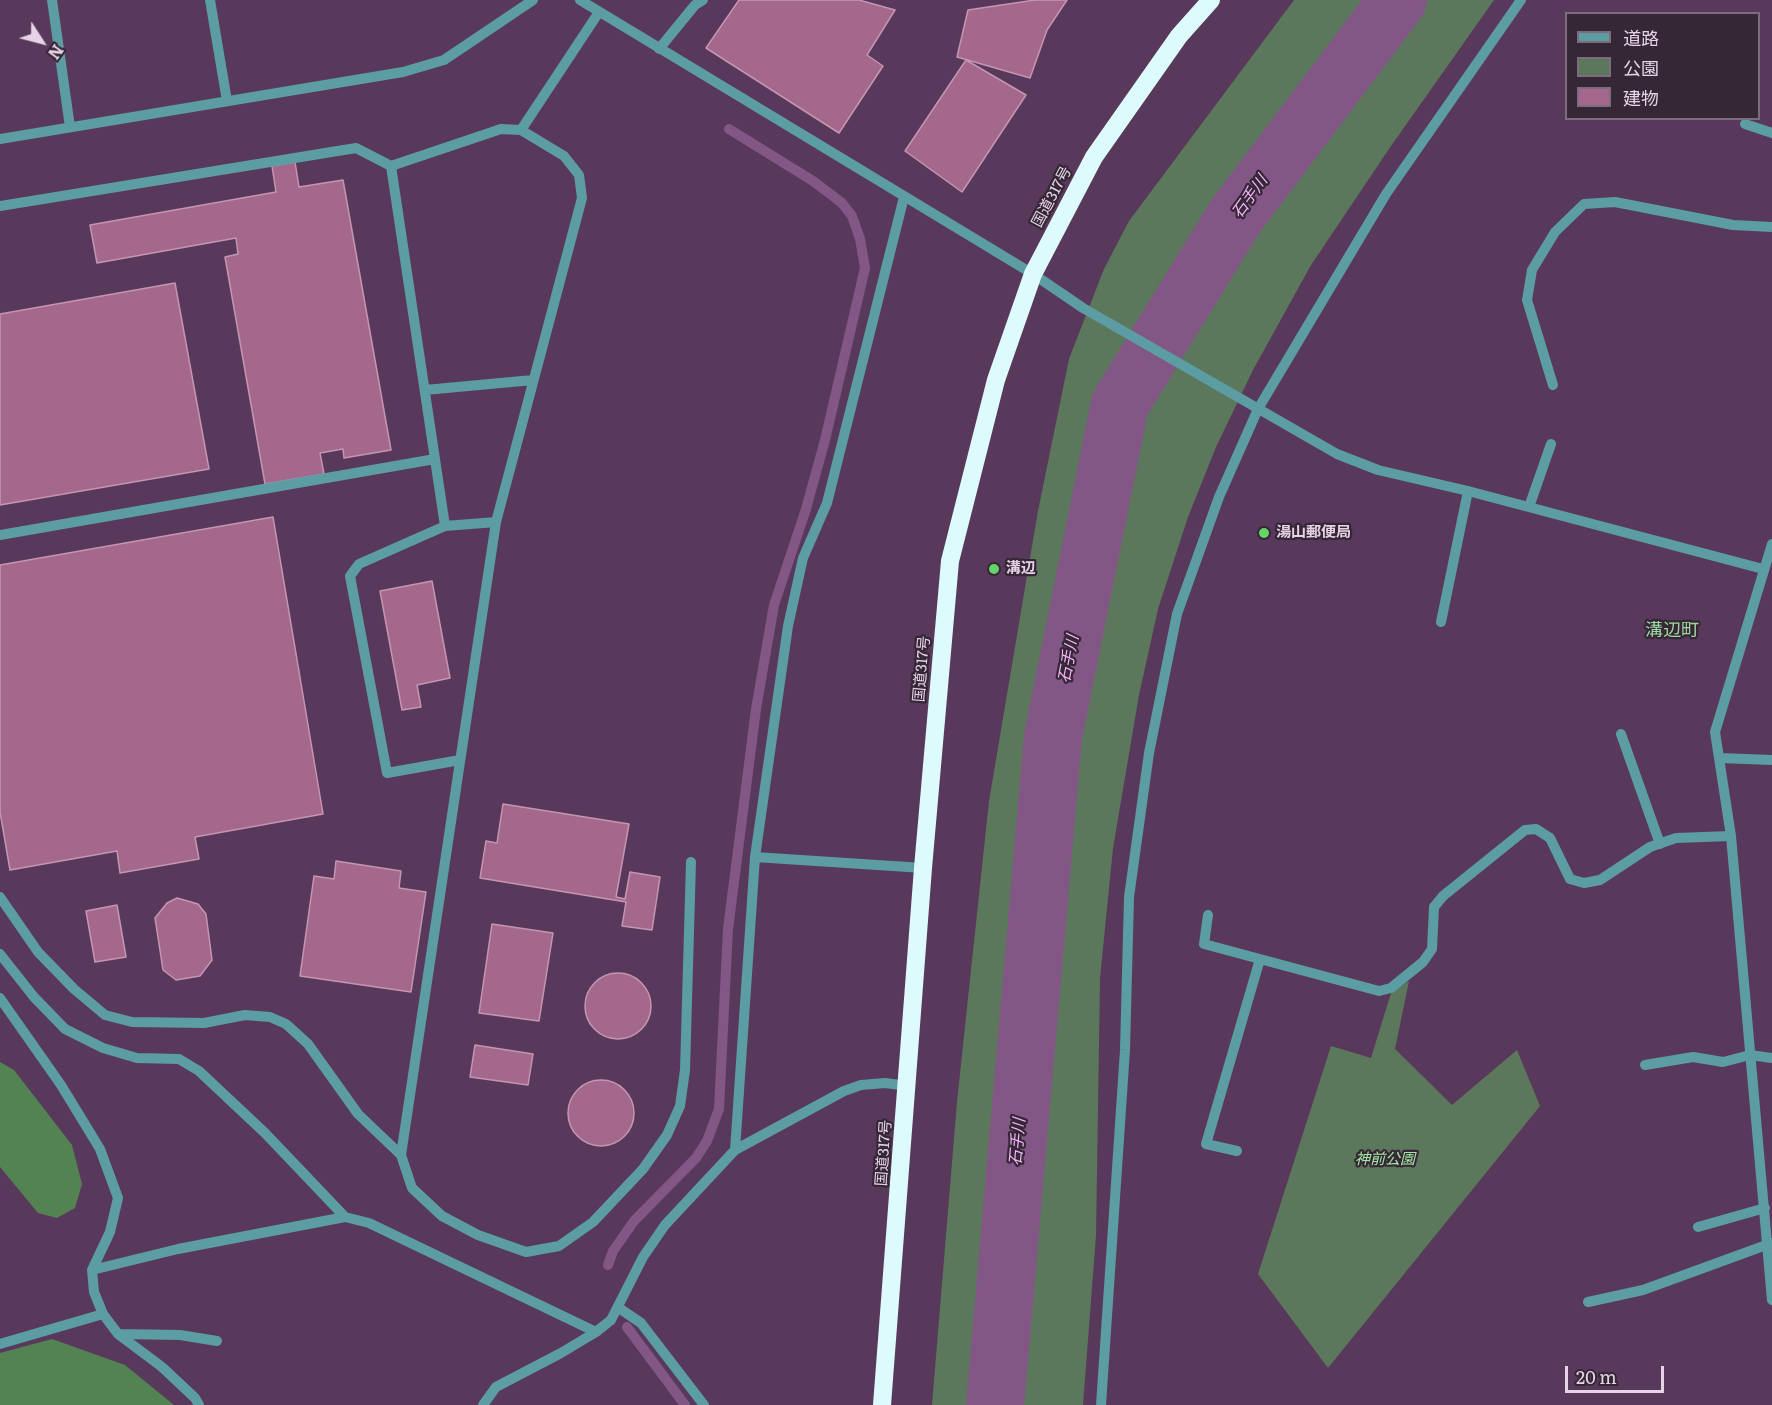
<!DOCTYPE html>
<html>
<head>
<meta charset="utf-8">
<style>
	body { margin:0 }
	#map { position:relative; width:1772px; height:1405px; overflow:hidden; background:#59395b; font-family:Literata,"Noto Sans JP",serif }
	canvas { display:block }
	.legend { position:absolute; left:1565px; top:12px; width:195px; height:108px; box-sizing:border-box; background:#362737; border:2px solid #7c6c7d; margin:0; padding:8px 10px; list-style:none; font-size:18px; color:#e6d3e7 }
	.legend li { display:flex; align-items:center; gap:12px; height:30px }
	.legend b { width:30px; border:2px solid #7c6c7d }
	.north { position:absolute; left:12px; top:12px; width:60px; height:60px; -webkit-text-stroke:4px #362737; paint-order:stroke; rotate:126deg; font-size:16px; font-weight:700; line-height:24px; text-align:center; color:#e6d3e7 }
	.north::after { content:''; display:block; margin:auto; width:21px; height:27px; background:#e6d3e7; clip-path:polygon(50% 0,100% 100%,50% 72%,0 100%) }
	.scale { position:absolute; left:1565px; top:1366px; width:99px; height:27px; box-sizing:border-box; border:3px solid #e6d3e7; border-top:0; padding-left:8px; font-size:18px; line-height:21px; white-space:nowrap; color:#e6d3e7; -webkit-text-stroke:4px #362737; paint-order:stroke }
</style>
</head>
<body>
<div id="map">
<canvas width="1772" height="1405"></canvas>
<ul class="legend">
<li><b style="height:8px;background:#5c9ca3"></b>道路</li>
<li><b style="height:16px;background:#5c785c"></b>公園</li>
<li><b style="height:16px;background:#a3688b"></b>建物</li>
</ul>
<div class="north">N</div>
<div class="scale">20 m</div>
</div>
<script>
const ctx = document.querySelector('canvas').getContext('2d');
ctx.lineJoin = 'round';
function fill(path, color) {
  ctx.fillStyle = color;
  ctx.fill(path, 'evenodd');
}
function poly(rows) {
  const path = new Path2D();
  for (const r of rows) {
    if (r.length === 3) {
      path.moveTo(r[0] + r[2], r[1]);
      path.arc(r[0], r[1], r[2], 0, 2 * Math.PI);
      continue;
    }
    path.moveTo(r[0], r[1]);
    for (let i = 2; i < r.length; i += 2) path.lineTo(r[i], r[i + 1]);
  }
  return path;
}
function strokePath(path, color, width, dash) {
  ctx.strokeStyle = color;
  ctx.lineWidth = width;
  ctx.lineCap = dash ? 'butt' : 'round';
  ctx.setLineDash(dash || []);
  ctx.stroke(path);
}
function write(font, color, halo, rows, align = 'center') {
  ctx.font = font + ' Literata,"Noto Sans JP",serif';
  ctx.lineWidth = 4.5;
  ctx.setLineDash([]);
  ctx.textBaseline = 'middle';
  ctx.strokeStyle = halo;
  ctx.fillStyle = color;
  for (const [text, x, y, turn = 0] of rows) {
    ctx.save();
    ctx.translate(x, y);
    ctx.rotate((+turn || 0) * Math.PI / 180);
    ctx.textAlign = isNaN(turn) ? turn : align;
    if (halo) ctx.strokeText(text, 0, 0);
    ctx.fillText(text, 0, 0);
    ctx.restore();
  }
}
fill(poly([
	[1294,0,1494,0,1391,146,1311,265,1253,370,1216,447,1188,517,1158,609,1139,695,1113,848,1100,978,1096,1235,1083,1405,932,1405,957,1102,989,801,1038,511,1069,359,1104,269,1129,221],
	[1409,981,1395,1049,1452,1105,1517,1050,1540,1106,1328,1368,1258,1274,1331,1046,1371,1058,1391,993]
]), '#5c785c');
fill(poly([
	[0,1062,14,1070,72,1145,82,1184,75,1208,57,1218,38,1213,0,1167],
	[52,1339,125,1365,174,1405,0,1405,0,1353]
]), '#538253');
strokePath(poly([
	[608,1265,613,1251,634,1221,696,1158,707,1141,719,1109,728,929,756,709,774,605,806,509,825,440,865,268,860,239,852,216,842,203,813,181,729,129],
	[627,1327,685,1405]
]), '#825785', 10);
strokePath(poly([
	[995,1405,1053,737,1120,404,1235,217,1398,0]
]), '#825785', 58);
const building = poly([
	[739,0,859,0,895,10,867,55,883,66,839,133,706,48,739,0],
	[1035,0,1067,0,1047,30,1030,78,957,57,968,10,1035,0],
	[966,60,1026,95,962,192,905,151,966,60],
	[295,162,299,187,343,180,391,450,344,458,343,449,320,453,324,474,265,484,225,257,238,254,236,238,97,263,90,225,276,192,272,166,295,162],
	[175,283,209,469,0,505,0,314,175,283],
	[273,517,323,814,195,837,199,859,120,873,117,851,10,870,0,812,0,565,273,517],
	[432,581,450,678,417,685,421,707,402,710,380,591,432,581],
	[503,804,629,824,616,897,625,899,630,872,660,877,652,930,622,926,626,902,480,878,486,841,497,843,503,804],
	[336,861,401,871,399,888,426,892,411,992,300,976,314,876,334,879,336,861],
	[177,898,198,904,206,914,212,960,200,976,176,980,163,970,155,918,167,903,177,898],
	[117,905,126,957,95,962,86,911,117,905],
	[492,924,553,933,539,1021,479,1013,492,924],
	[618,1006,33],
	[475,1045,533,1054,528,1085,470,1077,475,1045],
	[601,1113,33]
]);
fill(building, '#a3688b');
strokePath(building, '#c695b1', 1.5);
strokePath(poly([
	[52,0,70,127],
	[210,0,227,101],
	[580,0,1033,274,1083,308,1337,454,1378,470,1468,491,1763,569],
	[599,12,521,130,564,156,579,175,582,198,496,522,401,1155,412,1188,442,1216,478,1235,526,1252,559,1246,593,1222,643,1169,667,1135,680,1106,685,1070,691,862],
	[659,49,695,5,703,0],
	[1745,124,1772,133],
	[0,139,403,72,444,60,533,0],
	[391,166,445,526,496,522],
	[0,206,356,148,391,166,501,129,521,130],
	[1553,385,1527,300,1532,270,1555,232,1584,204,1615,202,1733,225,1772,227],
	[425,390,533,380],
	[1529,507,1551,444],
	[445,526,359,564,350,576,387,773,460,760],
	[0,535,435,459],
	[1772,544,1715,732,1731,836,1772,1300],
	[1441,622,1468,491],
	[1621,734,1660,844],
	[1719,758,1772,760],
	[755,857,923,868],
	[0,897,38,952,74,989,105,1015,132,1022,204,1023,245,1015,270,1017,286,1024,308,1044,358,1114,401,1155],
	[1208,915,1204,944,1379,991,1391,988,1423,962,1432,949,1434,907,1443,896,1525,830,1536,829,1550,838,1570,879,1584,883,1600,880,1650,847,1676,838,1731,836],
	[0,954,34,997,65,1029,103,1048,137,1058,179,1059,199,1071,265,1133,345,1217],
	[0,998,61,1085,100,1149,118,1198,110,1232,92,1270,94,1292,103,1314,118,1334,162,1367,195,1398,199,1405],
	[1645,1065,1693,1057,1723,1062,1750,1055,1772,1058],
	[735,1150,755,857,788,626,803,558,827,503,904,197],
	[1237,1151,1206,1144,1260,959],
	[1698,1227,1765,1208],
	[92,1270,178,1249,345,1217,369,1223,596,1332],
	[1588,1302,1643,1290,1772,1243],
	[619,1308,641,1323,704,1405],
	[118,1334,180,1335,217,1341],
	[0,1344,103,1314],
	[483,1405,496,1387,561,1353,596,1332,611,1320,643,1257,665,1225,735,1150,844,1091,861,1085,885,1083,908,1086],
	[1101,1405,1125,1050,1129,897,1149,753,1177,614,1219,497,1258,409,1386,194,1521,0]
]), '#5c9ca3', 10);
strokePath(poly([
	[882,1405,923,868,950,561,996,380,1033,274,1094,157,1179,36,1211,0]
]), '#ddfafd', 18);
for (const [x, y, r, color] of [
	[1264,533,6,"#64d468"],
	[994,569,6,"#64d468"]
]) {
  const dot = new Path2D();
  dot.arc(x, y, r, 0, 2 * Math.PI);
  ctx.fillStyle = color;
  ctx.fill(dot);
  strokePath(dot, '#362737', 2);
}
write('15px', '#e6d3e7', '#362737', [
	["国道317号",1052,197,-62],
	["国道317号",922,669,-85],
	["国道317号",884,1153,-86]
]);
write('bold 15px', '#e6d3e7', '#362737', [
	["湯山郵便局",1276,533],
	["溝辺",1006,569]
], 'left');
write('italic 15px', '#a4e9a3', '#362737', [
	["神前公園",1385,1160]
]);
write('italic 16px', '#f8b6fc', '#362737', [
	["石手川",1250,197,-54],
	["石手川",1069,659,-79],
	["石手川",1018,1142,-85]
]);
write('18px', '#9ed89e', '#362737', [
	["溝辺町",1672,631]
]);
</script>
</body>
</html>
